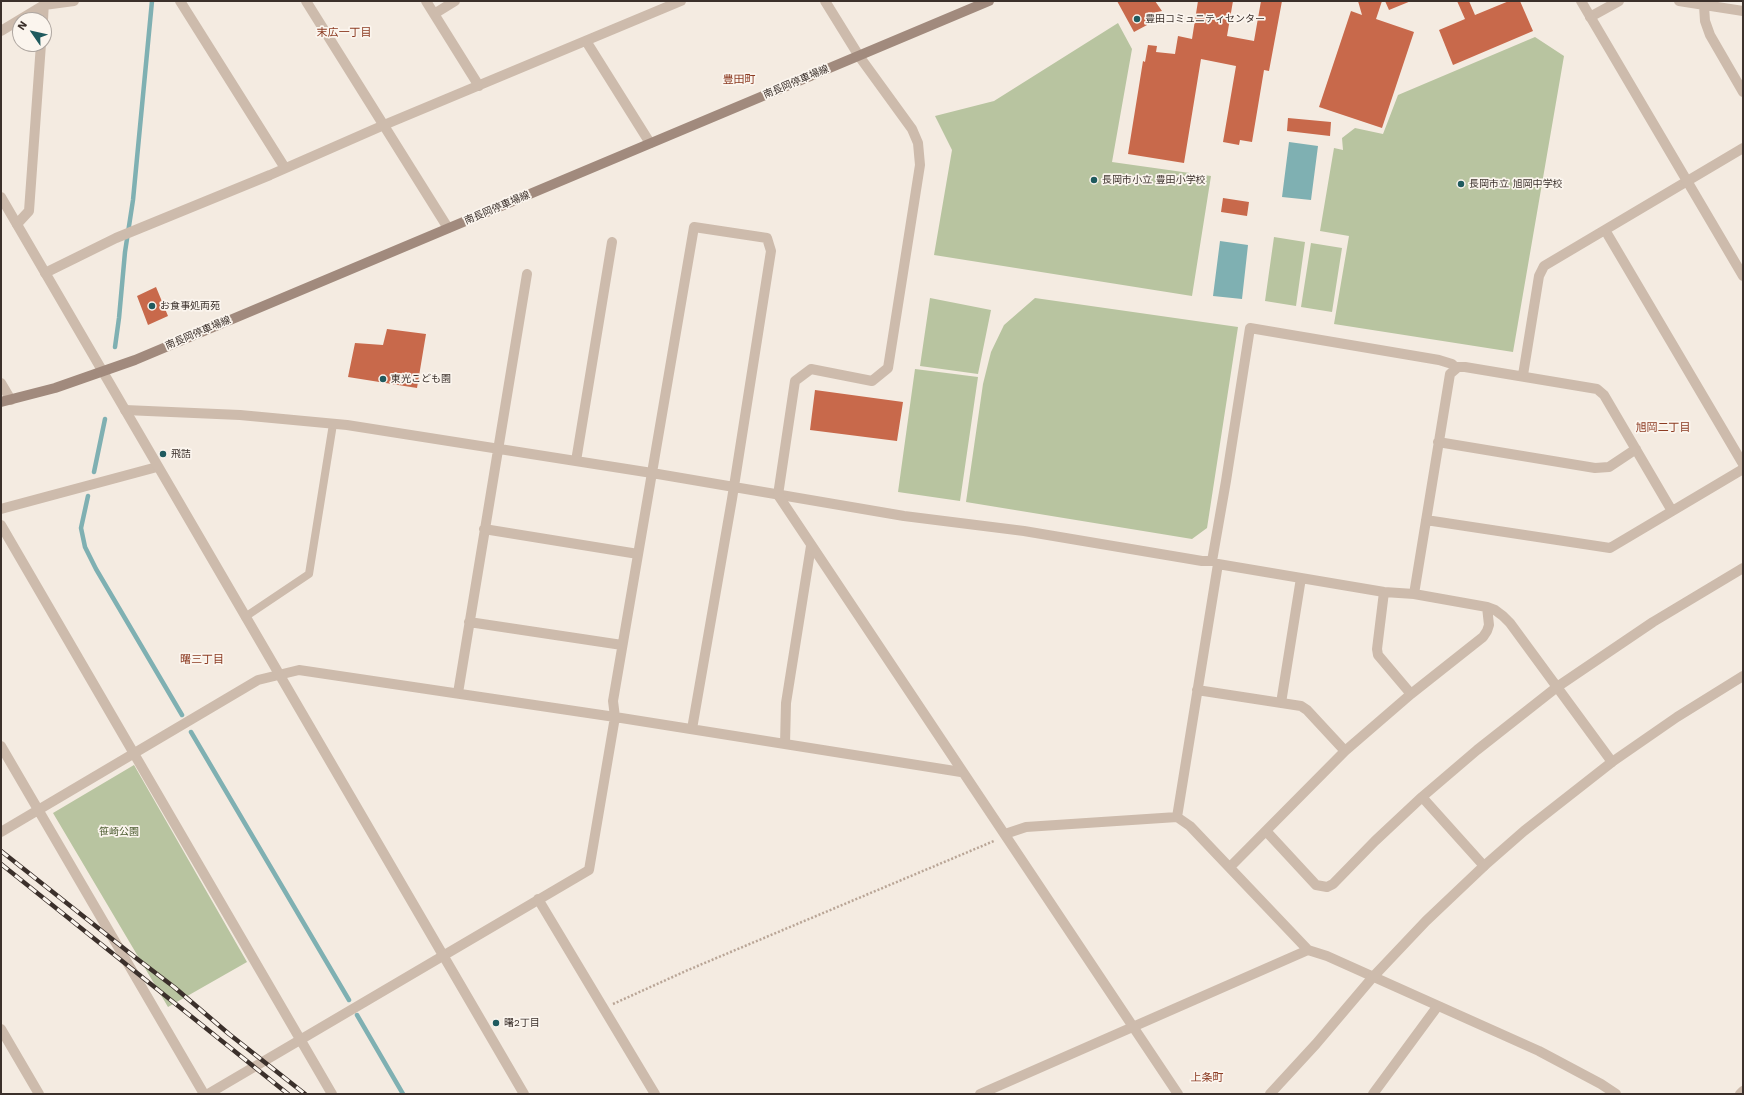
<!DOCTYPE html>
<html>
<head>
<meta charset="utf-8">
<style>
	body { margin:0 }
	#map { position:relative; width:1744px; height:1095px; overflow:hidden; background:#f4ebe1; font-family:"Work Sans",sans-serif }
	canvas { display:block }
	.frame { position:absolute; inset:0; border:2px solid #3b302b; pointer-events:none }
	.north { position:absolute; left:12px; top:12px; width:40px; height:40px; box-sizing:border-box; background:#fbf5ee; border:1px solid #aea6a0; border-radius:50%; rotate:304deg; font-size:11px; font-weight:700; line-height:16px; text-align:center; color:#3b302b }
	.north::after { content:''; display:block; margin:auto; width:14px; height:18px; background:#1f5a5e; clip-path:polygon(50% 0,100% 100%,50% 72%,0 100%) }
</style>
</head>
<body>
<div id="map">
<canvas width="1744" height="1095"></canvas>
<div class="frame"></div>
<div class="north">N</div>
</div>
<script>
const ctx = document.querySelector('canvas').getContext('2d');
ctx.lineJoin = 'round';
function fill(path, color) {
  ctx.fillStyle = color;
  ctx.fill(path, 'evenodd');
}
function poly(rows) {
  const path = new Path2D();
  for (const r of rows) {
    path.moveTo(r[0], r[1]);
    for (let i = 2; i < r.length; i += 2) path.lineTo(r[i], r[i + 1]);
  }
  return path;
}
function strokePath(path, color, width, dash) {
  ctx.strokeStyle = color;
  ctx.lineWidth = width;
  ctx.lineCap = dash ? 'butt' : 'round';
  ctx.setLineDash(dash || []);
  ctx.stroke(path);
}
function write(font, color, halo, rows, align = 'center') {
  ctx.font = font + ' "Work Sans","Noto Sans JP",sans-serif';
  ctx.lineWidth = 3.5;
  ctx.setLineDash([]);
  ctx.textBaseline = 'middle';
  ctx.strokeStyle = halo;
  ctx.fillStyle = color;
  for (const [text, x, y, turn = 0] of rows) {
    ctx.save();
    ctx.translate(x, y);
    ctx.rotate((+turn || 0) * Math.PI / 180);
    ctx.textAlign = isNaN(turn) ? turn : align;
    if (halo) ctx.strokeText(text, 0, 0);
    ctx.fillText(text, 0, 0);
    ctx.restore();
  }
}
fill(poly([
	[1118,23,1132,49,1112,162,1211,176,1192,296,934,255,952,150,935,116,994,101],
	[1535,37,1564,56,1513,352,1334,324,1349,236,1320,231,1334,148,1343,150,1342,138,1355,128,1383,134,1398,95],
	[1274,237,1305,242,1296,306,1265,301],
	[1311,243,1342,248,1332,312,1301,307],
	[930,298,991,310,978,374,920,366],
	[1035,298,1238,327,1207,528,1192,539,966,502,983,384,991,352,1004,325],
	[915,369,978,377,960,501,898,492],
	[134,765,247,962,168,1007,53,813]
]), '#b8c4a0');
fill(poly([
	[1289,142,1318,146,1311,200,1282,197],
	[1220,241,1248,245,1242,299,1213,296]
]), '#7fb0b2');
strokePath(poly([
	[115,347,119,318,125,252,133,200,152,1],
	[94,472,105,419],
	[88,496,81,528,85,547,96,569,182,715],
	[191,732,349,1000],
	[357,1015,403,1094]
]), '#7fb0b2', 4.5);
fill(poly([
	[1117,1,1155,1,1162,11,1147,14,1147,25,1134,32],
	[1198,1,1233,1,1227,36,1254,41,1261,1,1282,1,1269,71,1264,70,1252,142,1240,140,1239,145,1223,142,1236,66,1201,59,1184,163,1128,154,1143,61,1145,62,1148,45,1157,46,1156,52,1175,54,1178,36,1192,39],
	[1358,1,1382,1,1376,19,1414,32,1382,128,1319,107,1351,11,1362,15],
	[1385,1,1411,1,1389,10],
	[1457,1,1469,1,1475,15,1509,1,1520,1,1533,31,1453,65,1439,30,1465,19],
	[1288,118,1331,122,1330,136,1287,131],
	[1223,198,1249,202,1247,216,1221,212],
	[156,287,168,316,148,325,137,296],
	[387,329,426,334,417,388,348,377,355,343,383,345],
	[815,390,903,402,897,441,810,430]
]), '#c8694b');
strokePath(poly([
	[613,1004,688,970,994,841]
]), '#b9a596', 2.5, [2, 2]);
strokePath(poly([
	[245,617,309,574,333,424]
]), '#cdbbac', 8);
strokePath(poly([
	[180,1,285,168],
	[306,1,448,228],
	[426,1,479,86],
	[1679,1,1743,11],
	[1704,6,1705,21,1710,35,1743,92],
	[434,14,455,1],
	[1590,17,1619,1],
	[43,20,44,1],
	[1,31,44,5,74,1],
	[586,41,650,143],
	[17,224,29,211,41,44],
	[1605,230,1743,464],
	[45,273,116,238,270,175,384,125,681,1],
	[1523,375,1539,276,1544,266,1743,148],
	[1,383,11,400],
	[125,410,240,415,347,425,652,473,904,516,1024,531,1202,561,1212,561,1226,481,1250,328,1439,360,1452,364,1456,368],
	[1438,442,1595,468,1609,467,1636,449],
	[576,461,612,242],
	[1,509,157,467],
	[1426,520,1610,548,1743,469],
	[1,525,332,1094],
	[484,529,638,554],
	[1384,592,1377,649,1378,655,1411,694],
	[469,622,622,645],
	[1197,690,1301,706,1307,710,1345,751],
	[458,693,527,274],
	[1281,703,1301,578],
	[785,744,786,703,811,546],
	[1,746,204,1094],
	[1612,762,1510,623,1503,616,1495,610,1487,607,1414,594,1450,374,1458,367,1465,367,1597,389,1604,395,1672,511],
	[1422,797,1484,866],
	[1177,817,1218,564,1384,592,1414,594],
	[1266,831,1316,885,1327,887,1333,884,1375,841,1422,797,1477,750,1557,687,1653,622,1743,568],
	[1,832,258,680,299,670,615,717,961,772],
	[1005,834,1026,827,1177,817,1190,826,1308,950,1327,956,1539,1051,1601,1084,1616,1094],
	[1230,867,1345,751,1411,694,1483,637,1487,631,1489,625,1487,607],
	[538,899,655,1094],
	[208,1094,589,870,615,717,613,701,694,227,767,238,771,251,732,499,692,729],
	[980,1094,1308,950],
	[1373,1094,1437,1007]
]), '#cdbbac', 10);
strokePath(poly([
	[825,1,859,56,912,129,918,143,920,165,888,368,872,381,811,369,795,381,778,495,1178,1094],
	[1581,1,1743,276],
	[1,197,524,1094],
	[1,1029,39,1094],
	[1270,1094,1316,1044,1372,978,1426,921,1484,866,1524,831,1612,762,1677,717,1743,676],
	[1740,1094,1743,1091]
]), '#cdbbac', 10);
strokePath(poly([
	[1,402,55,388,135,360,989,1]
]), '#a18a7d', 10);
const rail = poly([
	[1,851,136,958,174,987,229,1034,305,1094],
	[1,864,288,1094]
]);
strokePath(rail, '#3b302b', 4.5);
strokePath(rail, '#fbf5ee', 3, [9]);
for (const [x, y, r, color] of [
	[1137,19,4,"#1f5a5e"],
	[1094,180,4,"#1f5a5e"],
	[1461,184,4,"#1f5a5e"],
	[152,306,4,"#1f5a5e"],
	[383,379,4,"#1f5a5e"],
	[163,454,4,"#1f5a5e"],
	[496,1023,4,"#1f5a5e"]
]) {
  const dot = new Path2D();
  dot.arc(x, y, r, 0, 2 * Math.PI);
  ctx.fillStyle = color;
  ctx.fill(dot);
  strokePath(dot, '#fbf5ee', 1.5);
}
write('10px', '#3b302b', '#fbf5ee', [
	["豊田コミュニティセンター",1145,19],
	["長岡市小立 豊田小学校",1102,180],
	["長岡市立 旭岡中学校",1469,184],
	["お食事処両苑",160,306],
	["東光こども園",391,379],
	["飛詰",171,454],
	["曙2丁目",504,1023]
], 'left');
write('10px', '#3b302b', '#fbf5ee', [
	["南長岡停車場線",796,82,-23],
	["南長岡停車場線",497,208,-23],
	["南長岡停車場線",198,333,-23]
]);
write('10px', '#4a5a2e', '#fbf5ee', [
	["笹崎公園",119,832]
]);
write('11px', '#8c3b22', '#fbf5ee', [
	["末広一丁目",344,33],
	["豊田町",739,80],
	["旭岡二丁目",1663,428],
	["曙三丁目",202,660],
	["上条町",1207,1078]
]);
</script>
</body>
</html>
